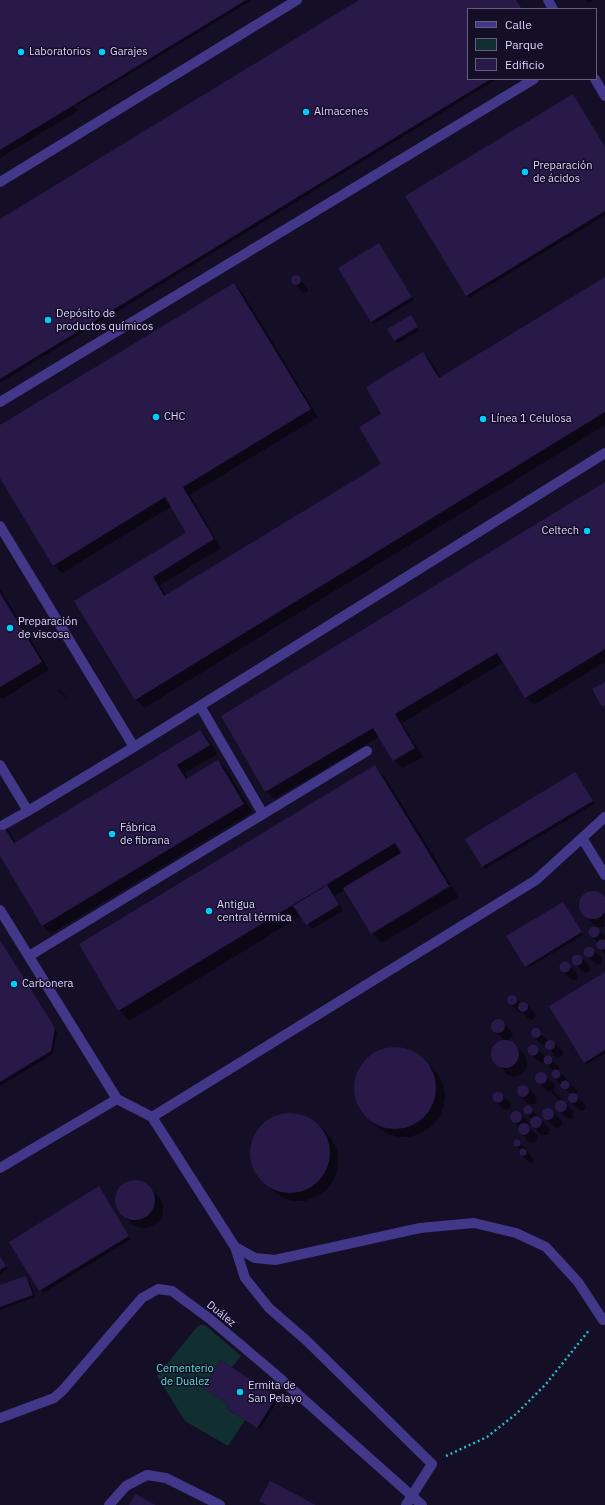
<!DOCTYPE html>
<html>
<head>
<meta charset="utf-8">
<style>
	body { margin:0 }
	#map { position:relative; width:605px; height:1505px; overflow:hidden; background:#150e27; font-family:"IBM Plex Sans",sans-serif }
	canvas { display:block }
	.legend { position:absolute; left:467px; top:8px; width:130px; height:72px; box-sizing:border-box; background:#150e27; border:1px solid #655d7d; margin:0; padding:5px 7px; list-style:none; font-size:12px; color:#ddd4ff }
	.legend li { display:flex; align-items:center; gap:8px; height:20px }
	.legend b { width:20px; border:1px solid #655d7d }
</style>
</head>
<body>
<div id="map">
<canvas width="605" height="1505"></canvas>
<ul class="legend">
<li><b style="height:5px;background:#423788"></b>Calle</li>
<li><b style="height:11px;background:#112f31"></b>Parque</li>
<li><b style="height:11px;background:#281949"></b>Edificio</li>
</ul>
</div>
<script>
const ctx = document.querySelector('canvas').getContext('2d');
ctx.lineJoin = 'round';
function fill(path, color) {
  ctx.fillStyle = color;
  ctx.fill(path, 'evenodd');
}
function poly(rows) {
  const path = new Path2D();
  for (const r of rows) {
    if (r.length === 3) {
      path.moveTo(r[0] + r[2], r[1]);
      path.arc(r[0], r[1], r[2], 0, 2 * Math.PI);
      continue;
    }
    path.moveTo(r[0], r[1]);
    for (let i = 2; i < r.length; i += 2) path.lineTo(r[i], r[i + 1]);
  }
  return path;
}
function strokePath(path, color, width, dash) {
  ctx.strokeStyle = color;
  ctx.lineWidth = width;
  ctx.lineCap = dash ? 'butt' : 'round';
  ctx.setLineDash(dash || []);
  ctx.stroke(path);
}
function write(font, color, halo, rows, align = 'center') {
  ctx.font = font + ' "IBM Plex Sans",sans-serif';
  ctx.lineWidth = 3;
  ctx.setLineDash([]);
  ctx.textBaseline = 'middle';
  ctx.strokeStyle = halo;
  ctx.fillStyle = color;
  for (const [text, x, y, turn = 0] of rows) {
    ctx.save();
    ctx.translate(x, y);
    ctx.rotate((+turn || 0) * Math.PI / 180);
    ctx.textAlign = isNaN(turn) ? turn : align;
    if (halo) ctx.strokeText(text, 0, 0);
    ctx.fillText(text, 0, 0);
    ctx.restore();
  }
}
fill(poly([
	[200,1325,205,1325,241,1356,232,1367,220,1360,203,1388,228,1404,226,1408,245,1420,228,1446,185,1421,157,1376,197,1327]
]), '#112f31');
fill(poly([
	[0,0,10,0,76,109,78,108,12,0,252,0,77,106,79,110,0,158],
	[361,0,516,0,522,9,468,9,468,79,497,79,0,383,0,220],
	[586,0,593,0,588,3],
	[575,98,605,147,605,215,469,298,467,295],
	[381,247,414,300,374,324,372,321],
	[298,277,308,288,308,291,305,293,302,292,292,280,293,278],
	[605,278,605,425,144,708,136,700,76,601,187,533,172,506,62,573,54,565,0,477,0,426,234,284,242,292,318,417,190,495,221,548,160,585,167,596,383,464,382,414,423,353,431,361,441,378],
	[411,316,420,330,398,343,388,329],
	[605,483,605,662,534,705,526,697,504,662,402,723,423,757,402,768,394,760,380,736,274,799,266,791],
	[0,589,49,670,2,699,0,697],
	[56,687,65,695,68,699,59,692],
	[200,731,208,739,217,754,185,773,188,779,218,761,226,769,252,812,51,934,43,926,0,855,0,817,16,843],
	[375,767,385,777,451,884,373,931,373,933,452,886,458,897,382,943,372,933,346,889,334,896,343,911,312,929,301,916,129,1021,119,1010,80,945],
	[577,776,594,804,485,869,483,867,466,839],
	[590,892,596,893,605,898,604,927,598,927,593,924,581,911,580,905,581,899,585,894],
	[564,904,583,935,528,968,526,966],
	[594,927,605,936,605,954,598,947,598,943,590,935,589,931,591,928],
	[0,940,57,1032,53,1054,0,1086],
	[590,947,602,958,602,961,601,964,597,965,585,955,584,951,586,948],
	[578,955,589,965,590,969,588,972,585,973,573,962,573,959,575,956],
	[562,963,565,963,577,973,578,977,576,980,573,980,569,978,561,970,560,966],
	[605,973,605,1053,587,1064,584,1062],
	[513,996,521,1003,524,1003,527,1005,535,1013,536,1016,534,1019,531,1020,528,1018,522,1012,520,1013,517,1011,508,1002,508,999,510,997],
	[496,1020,500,1020,511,1031,513,1034,511,1038,507,1041,512,1043,525,1055,527,1061,527,1067,524,1072,520,1075,514,1077,508,1075,495,1062,492,1057,492,1051,495,1046,500,1042,506,1041,493,1029,492,1026,493,1022],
	[536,1029,548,1041,550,1040,553,1042,562,1050,563,1054,561,1056,558,1058,555,1056,546,1045,541,1044,533,1036,532,1033,534,1030],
	[531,1046,534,1046,537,1048,546,1057,551,1059,559,1067,559,1071,577,1091,576,1096,585,1104,586,1108,584,1110,581,1111,578,1109,570,1101,569,1098,571,1095,553,1076,553,1071,545,1062,541,1063,530,1053,529,1049],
	[389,1048,400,1048,412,1051,421,1057,438,1074,443,1085,445,1096,443,1108,439,1118,431,1127,421,1133,410,1137,399,1137,388,1134,378,1128,361,1111,356,1100,355,1089,356,1077,361,1066,368,1058,378,1051],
	[540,1073,543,1074,554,1084,555,1087,553,1090,573,1111,574,1117,571,1119,565,1117,557,1109,556,1106,560,1101,551,1092,552,1090,548,1092,537,1081,537,1075],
	[523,1085,526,1086,537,1098,535,1104,528,1104,518,1092,520,1086],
	[499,1092,511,1103,511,1106,509,1109,506,1110,502,1108,494,1100,493,1096,495,1093],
	[529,1107,550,1129,548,1135,541,1135,531,1123,531,1119,525,1113,524,1110],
	[548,1109,551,1110,562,1121,562,1124,560,1127,557,1128,554,1127,543,1115,545,1110],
	[514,1112,521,1114,530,1124,529,1127,538,1136,536,1142,533,1143,529,1142,519,1131,519,1127,512,1120,512,1114],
	[296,1113,307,1117,316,1123,325,1131,332,1140,337,1150,338,1161,337,1173,332,1183,325,1191,315,1197,305,1201,294,1201,283,1198,273,1191,257,1174,252,1164,251,1153,253,1142,257,1131,264,1123,274,1117,285,1114],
	[515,1141,519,1142,528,1151,528,1153,533,1159,533,1163,529,1162,521,1154,521,1151,515,1145],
	[132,1181,139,1181,147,1184,160,1198,163,1205,163,1213,160,1220,154,1225,147,1228,140,1228,133,1225,119,1210,116,1203,116,1196,119,1189,125,1183],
	[101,1190,131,1239,43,1293,10,1242],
	[0,1256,8,1269,0,1274],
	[26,1277,29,1280,35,1297,0,1310,0,1287],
	[205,1388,276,1396,279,1399,260,1429,230,1411,227,1408,229,1404]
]), '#0007');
fill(poly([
	[0,0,246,0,0,150],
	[359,0,516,0,522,9,468,9,468,79,491,79,0,379,0,219],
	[573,94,605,147,605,211,466,296,405,196],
	[379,243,412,297,371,322,338,268],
	[296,280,5],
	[605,277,605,412,135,700,74,601,186,533,165,497,53,566,0,478,0,425,234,283,311,409,183,487,214,539,153,577,164,596,381,464,359,427,381,414,366,387,423,352,439,378],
	[411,315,418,327,394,341,387,329],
	[605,482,605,649,525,698,497,653,395,714,415,748,393,761,373,728,265,792,221,716],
	[0,593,42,662,0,687],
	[605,682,605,705,602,707,592,689],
	[200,730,210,745,177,765,186,779,218,760,244,804,42,926,0,856,0,821,14,843],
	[375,765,449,886,371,934,343,888,401,853,395,843,118,1011,79,944],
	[575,772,593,801,482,867,465,839],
	[327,885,339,905,306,925,293,906],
	[593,905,14],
	[563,902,582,932,525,967,506,936],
	[594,932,5.5],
	[603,939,605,940,605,949,601,950,597,948,596,944,599,940],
	[0,940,55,1028,51,1051,0,1082],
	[589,952,5.5],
	[577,960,5.5],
	[565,967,5.5],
	[605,972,605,1050,584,1063,549,1006],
	[512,1000,5],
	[523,1007,5],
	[498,1026,7],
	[536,1033,5],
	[505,1054,14],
	[550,1045,5],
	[533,1050,5.5],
	[395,1088,41],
	[548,1060,4.5],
	[556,1074,4.5],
	[541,1078,6],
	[565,1085,4.5],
	[523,1091,6],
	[498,1097,5.5],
	[573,1098,5],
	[561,1106,6],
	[528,1110,4.5],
	[548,1114,6],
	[516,1117,6],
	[290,1153,40],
	[536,1122,6],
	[524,1129,6],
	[517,1143,3.5],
	[523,1152,3.5],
	[135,1200,20],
	[99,1186,129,1236,39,1291,9,1242],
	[0,1256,6,1266,0,1270],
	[26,1276,33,1295,0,1307,0,1285],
	[220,1360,277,1396,257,1428,226,1408,228,1404,203,1388],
	[270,1481,316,1505,267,1505,259,1501],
	[135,1494,156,1505,129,1505]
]), '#281949');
strokePath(poly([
	[446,1456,487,1437,516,1414,546,1384,590,1329]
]), '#2ab8bd', 2.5, [2, 3]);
strokePath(poly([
	[548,0,553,9],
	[595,79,605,96],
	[0,182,297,0],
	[0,402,534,79],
	[0,526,134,747,28,811,0,765],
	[200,706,263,814],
	[134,747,605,453],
	[3,825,28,811],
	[582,838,605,875],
	[0,910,117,1099],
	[29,956,367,751],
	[152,1117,235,1247,255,1258,275,1260,420,1228,474,1223,516,1233,546,1247,578,1282,603,1320],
	[0,1168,117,1099,152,1117,536,880,605,817],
	[235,1247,245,1278,269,1308,307,1341,432,1464,406,1505],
	[109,1505,126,1486,147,1475,166,1478,220,1505]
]), '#423788', 10);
strokePath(poly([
	[0,1418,54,1398,63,1390,142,1298,158,1289,172,1291,210,1319,274,1373,422,1505]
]), '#423788', 10);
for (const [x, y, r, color] of [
	[21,52,4,"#0cf"],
	[102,52,4,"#0cf"],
	[306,112,4,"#0cf"],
	[525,172,4,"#0cf"],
	[48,320,4,"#0cf"],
	[156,417,4,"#0cf"],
	[483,419,4,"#0cf"],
	[587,531,4,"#0cf"],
	[10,628,4,"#0cf"],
	[112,834,4,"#0cf"],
	[209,911,4,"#0cf"],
	[14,984,4,"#0cf"],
	[240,1392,4,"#0cf"]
]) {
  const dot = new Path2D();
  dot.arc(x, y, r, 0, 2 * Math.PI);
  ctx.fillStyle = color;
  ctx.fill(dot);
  strokePath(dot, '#150e27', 1.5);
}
write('11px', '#ddd4ff', '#150e27', [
	["Laboratorios",29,52],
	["Garajes",110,52],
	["Almacenes",314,112],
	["Preparación",533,166],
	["de ácidos",533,179],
	["Depósito de",56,314],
	["productos químicos",56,327],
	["CHC",164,417],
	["Línea 1 Celulosa",491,419],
	["Celtech",579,531,"right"],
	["Preparación",18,622],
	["de viscosa",18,635],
	["Fábrica",120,828],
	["de fibrana",120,841],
	["Antigua",217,905],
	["central térmica",217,918],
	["Carbonera",22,984],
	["Ermita de",248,1386],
	["San Pelayo",248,1399]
], 'left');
write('11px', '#ddd4ff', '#150e27', [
	["Duález",221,1314,39]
]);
write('11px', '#5ae5d0', '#150e27', [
	["Cementerio",185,1369],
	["de Dualez",185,1382]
]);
</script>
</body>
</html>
